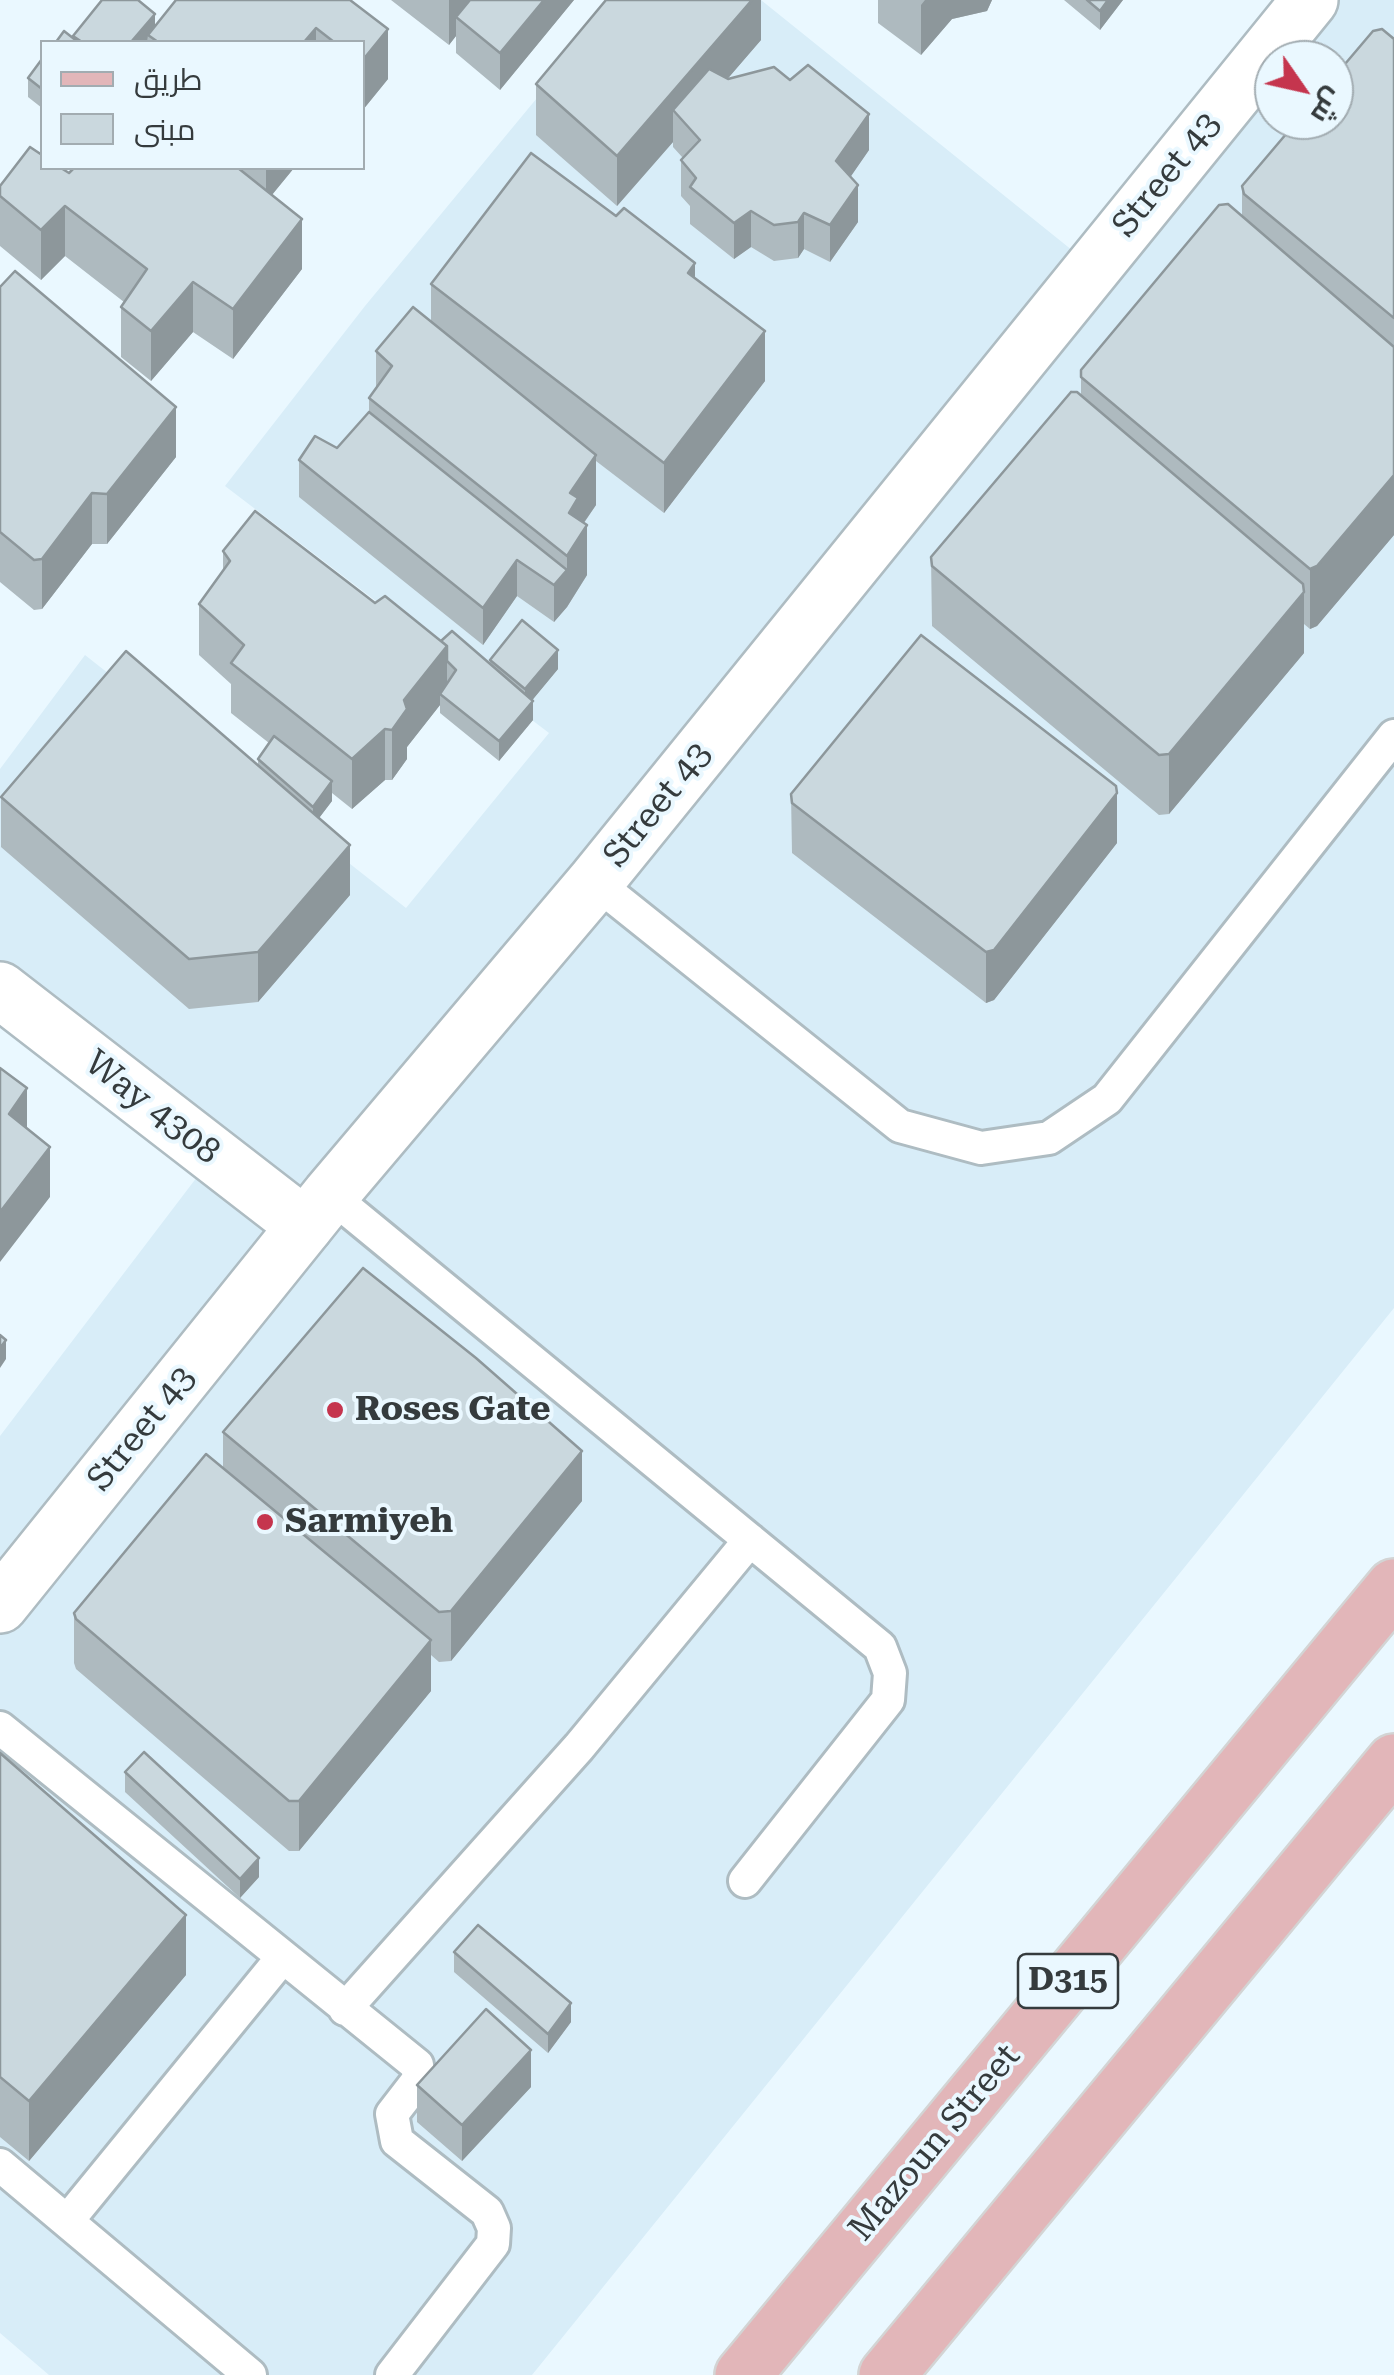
<!DOCTYPE html>
<html>
<head>
<meta charset="utf-8">
<style>
	body { margin:0 }
	#map { position:relative; width:1394px; height:2375px; overflow:hidden; background:#eaf8ff; font-family:"Roboto Serif",Cairo,serif }
	canvas { display:block }
	.legend { position:absolute; left:40px; top:40px; width:325px; height:130px; box-sizing:border-box; background:#eaf8ff; border:2px solid #a2acb1; margin:0; padding:12px 18px; list-style:none; font-size:30px; color:#353b3d }
	.legend li { display:flex; align-items:center; gap:20px; height:50px }
	.legend b { width:50px; border:2px solid #a2acb1 }
	.north { position:absolute; left:1254px; top:40px; width:100px; height:100px; box-sizing:border-box; background:#eaf8ff; border:2px solid #a2acb1; border-radius:50%; rotate:124deg; font-size:28px; font-weight:700; line-height:40px; text-align:center; color:#353b3d }
	.north::after { content:''; display:block; margin:auto; width:35px; height:45px; background:#c5354e; clip-path:polygon(50% 0,100% 100%,50% 72%,0 100%) }
</style>
</head>
<body>
<div id="map">
<canvas width="1394" height="2375"></canvas>
<ul class="legend">
<li><b style="height:12px;background:#e2b6b9"></b>طريق</li>
<li><b style="height:28px;background:#cad8de"></b>مبنى</li>
</ul>
<div class="north">ش</div>
</div>
<script>
const ctx = document.querySelector('canvas').getContext('2d');
ctx.lineJoin = 'round';
function fill(path, color) {
  ctx.fillStyle = color;
  ctx.fill(path, 'evenodd');
}
function poly(rows) {
  const path = new Path2D();
  for (const r of rows) {
    path.moveTo(r[0], r[1]);
    for (let i = 2; i < r.length; i += 2) path.lineTo(r[i], r[i + 1]);
  }
  return path;
}
function strokePath(path, color, width, dash) {
  ctx.strokeStyle = color;
  ctx.lineWidth = width;
  ctx.lineCap = dash ? 'butt' : 'round';
  ctx.setLineDash(dash || []);
  ctx.stroke(path);
}
function write(font, color, halo, rows, align = 'center') {
  ctx.font = font + ' "Roboto Serif",serif';
  ctx.lineWidth = 8;
  ctx.setLineDash([]);
  ctx.textBaseline = 'middle';
  ctx.strokeStyle = halo;
  ctx.fillStyle = color;
  for (const [text, x, y, turn = 0] of rows) {
    ctx.save();
    ctx.translate(x, y);
    ctx.rotate((+turn || 0) * Math.PI / 180);
    ctx.textAlign = isNaN(turn) ? turn : align;
    if (halo) ctx.strokeText(text, 0, 0);
    ctx.fillText(text, 0, 0);
    ctx.restore();
  }
}
fill(poly([
	[618,0,761,0,1093,267,1310,0,1394,0,1394,1308,532,2375,49,2375,0,2333,0,1436,213,1156,0,990,0,769,85,655,406,908,549,733,225,486,365,306],
	[1274,60,1334,60,1334,120,1274,120]
]), '#d8edf8');
const service = poly([
	[595,882,900,1126,981,1148,1049,1138,1107,1099,1394,736],
	[330,1195,880,1647,890,1673,888,1700,745,1881],
	[0,1728,417,2065,419,2079,392,2114,397,2141,487,2212,494,2228,493,2244,392,2375],
	[345,2009,579,1747,750,1540],
	[0,2165,250,2375],
	[68,2220,282,1958]
]);
const minor = poly([
	[0,990,305,1226]
]);
const tertiary = poly([
	[0,1605,330,1195,595,882,1310,0]
]);
const primary = poly([
	[743,2375,1394,1587],
	[887,2375,1394,1762]
]);
strokePath(service, '#aebcc2', 38);
strokePath(minor, '#aebcc2', 60);
strokePath(tertiary, '#aebcc2', 60);
strokePath(primary, '#d3d4d4', 60);
strokePath(service, '#fff', 32);
strokePath(minor, '#fff', 55);
strokePath(tertiary, '#fff', 55);
strokePath(primary, '#e2b6b9', 55);
fill(poly([
	[350,0,388,79,362,111,362,42,148,42,148,41,147,42,56,42,73,38,73,36],
	[391,0,574,0,500,90,456,53,456,36,449,45],
	[761,0,761,40,727,79,869,150,850,177,858,222,830,262,804,249,798,258,774,261,751,247,734,259,690,224,690,206,681,196,681,160,683,158,673,147,673,142,617,206,536,135,536,84],
	[878,0,992,0,987,11,952,19,921,55,878,23],
	[1064,0,1123,0,1100,30],
	[1394,39,1394,535,1317,626,1310,629,1304,624,1304,653,1169,814,1159,815,932,626,931,557,1081,395,1081,377,1242,217,1242,186],
	[42,59,42,108,28,97,28,78],
	[74,168,294,168,272,195,302,269,233,359,193,332,151,381,121,357,121,307,124,302,65,256,41,280,0,246,0,186,69,173],
	[695,278,765,381,664,513,596,461,596,505,584,523,587,575,567,607,554,622,517,596,483,645,299,497,299,460,337,448,369,412,369,398,376,388,376,351,431,321,431,284],
	[0,287,176,457,107,544,92,544,42,609,34,610,0,582],
	[223,551,375,603,441,641,490,663,490,660,558,669,532,700,533,720,499,761,440,713,440,705,407,747,407,759,392,780,385,780,352,809,332,793,332,801,319,818,350,895,258,1002,189,1009,1,847,1,797,258,766,258,759,269,743,231,713,231,684,199,655,199,604,223,571],
	[791,794,1117,843,994,1000,986,1003,792,853],
	[223,1432,582,1501,451,1661,439,1662,431,1655,431,1691,299,1851,289,1851,76,1669,74,1663,74,1613,223,1469],
	[0,1753,186,1975,29,2161,0,2137],
	[125,1772,259,1877,240,1898,125,1792],
	[454,1952,571,2022,548,2053,454,1972],
	[417,2085,531,2087,462,2161,417,2122]
]), '#aebabf');
fill(poly([
	[449,0,484,0,456,17,456,36,449,45],
	[544,0,574,0,500,90,500,53],
	[752,0,761,0,761,40,687,126,673,110,673,142,617,206,617,156],
	[925,0,992,0,987,11,952,19,921,55,921,5],
	[1108,0,1123,0,1100,30,1100,11],
	[155,14,155,33,148,35,147,42,131,42],
	[316,28,316,42,304,42],
	[388,29,388,79,362,111,362,61],
	[869,114,869,150,836,198,836,161],
	[266,168,294,168,266,202],
	[858,185,858,222,830,262,830,225],
	[65,206,65,256,41,280,41,230],
	[751,211,751,247,734,259,734,223],
	[804,213,804,249,798,258,798,222],
	[302,219,302,269,233,359,233,309],
	[695,263,695,313,688,273],
	[193,282,193,332,151,381,151,331],
	[765,331,765,381,664,513,664,463],
	[176,407,176,457,107,544,107,494],
	[596,455,596,505,578,531,587,525,587,575,567,607,567,556,570,493],
	[1394,475,1394,535,1317,626,1310,629,1310,569],
	[92,493,92,544,42,609,42,559],
	[517,560,517,596,483,645,483,608],
	[567,570,567,607,554,622,554,585],
	[1304,592,1304,653,1169,814,1169,754],
	[447,646,447,696,440,694,440,705,407,747,407,759,392,780,392,730,404,700],
	[558,650,558,669,525,709,525,689],
	[533,701,533,720,499,761,499,741],
	[385,729,385,780,352,809,352,759],
	[332,781,332,801,313,826,313,807],
	[1117,793,1117,843,994,1000,986,1003,986,952],
	[350,845,350,895,258,1002,258,952],
	[27,1088,27,1138,9,1114],
	[50,1147,50,1197,0,1262,0,1212],
	[6,1340,6,1359,0,1368,0,1348],
	[582,1451,582,1501,451,1661,451,1611],
	[431,1640,431,1691,299,1851,299,1801],
	[259,1858,259,1877,240,1898,240,1879],
	[186,1915,186,1975,29,2161,29,2101],
	[571,2003,571,2022,548,2053,548,2034],
	[531,2050,531,2087,462,2161,462,2125]
]), '#8d979b');
const building = poly([
	[102,0,138,0,155,14,131,42,82,42,73,36,102,0],
	[176,0,350,0,388,29,362,61,362,42,334,42,316,28,304,42,158,42,148,35,176,0],
	[470,0,544,0,500,53,456,17,470,0],
	[606,0,752,0,617,156,536,84,606,0],
	[1087,0,1108,0,1100,11,1087,0],
	[1382,29,1394,39,1394,318,1244,194,1242,186,1298,120,1334,120,1334,77,1373,31,1382,29],
	[64,31,78,42,56,42,64,31],
	[42,59,42,89,28,78,42,59],
	[808,65,869,114,836,161,858,185,830,225,804,213,798,222,774,225,751,211,734,223,690,187,696,178,681,160,700,140,673,110,709,69,728,79,774,67,790,80,808,65],
	[30,147,42,155,42,168,61,168,69,173,74,168,238,168,302,219,233,309,193,282,151,331,121,307,147,269,65,206,41,230,0,196,0,186,30,147],
	[531,153,616,216,624,208,695,263,688,273,765,331,664,463,431,284,531,153],
	[1228,204,1394,347,1394,475,1317,566,1310,569,1081,377,1081,370,1219,205,1228,204],
	[15,271,176,407,107,494,92,493,42,559,34,560,0,532,0,287,15,271],
	[413,307,596,455,570,493,578,498,569,513,587,525,567,556,369,398,392,366,376,351,413,307],
	[1071,392,1077,392,1303,584,1304,592,1169,754,1159,755,932,566,931,557,1071,392],
	[369,412,567,570,554,585,517,560,483,608,299,460,315,436,337,448,369,412],
	[255,511,375,603,385,596,447,646,404,700,407,709,392,730,385,729,352,759,231,663,244,645,199,604,230,561,223,551,255,511],
	[522,620,558,650,525,689,490,660,522,620],
	[452,631,533,701,499,741,440,694,456,670,447,661,447,646,441,641,452,631],
	[921,635,1116,786,1117,793,994,950,986,952,792,803,791,794,921,635],
	[126,651,350,845,258,952,189,959,1,797,126,651],
	[274,736,332,781,313,807,258,759,274,736],
	[0,1068,27,1088,9,1114,50,1147,0,1212,0,1068],
	[363,1268,476,1358,582,1451,451,1611,439,1612,223,1432,363,1268],
	[0,1335,6,1340,0,1348,0,1335],
	[206,1454,431,1640,299,1801,289,1801,76,1619,74,1613,206,1454],
	[144,1752,259,1858,240,1879,125,1772,144,1752],
	[0,1753,186,1915,29,2101,0,2077,0,1753],
	[478,1925,571,2003,548,2034,454,1952,478,1925],
	[486,2009,531,2050,462,2125,417,2085,486,2009]
]);
fill(building, '#cad8de');
strokePath(building, '#8d979b', 2.5);
for (const [x, y, r, color] of [
	[335,1410,10,"#c5354e"],
	[265,1522,10,"#c5354e"]
]) {
  const dot = new Path2D();
  dot.arc(x, y, r, 0, 2 * Math.PI);
  ctx.fillStyle = color;
  ctx.fill(dot);
  strokePath(dot, '#eaf8ff', 4);
}
for (const [x, y, w] of [
	[1068,1981,100]
]) {
  const box = new Path2D();
  box.roundRect(x - w / 2, y - 27, w, 54, 8);
  ctx.fillStyle = '#eaf8ff';
  ctx.fill(box);
  strokePath(box, '#353b3d', 2.5);
}
write('bold 32px', '#353b3d', null, [
	["D315",1068,1981]
]);
write('35px', '#353b3d', '#eaf8ff', [
	["Street 43",1167,175,-51],
	["Street 43",658,805,-51],
	["Way 4308",152,1108,38],
	["Street 43",142,1429,-51],
	["Mazoun Street",935,2143,-50]
]);
write('bold 35px', '#353b3d', '#eaf8ff', [
	["Roses Gate",355,1410],
	["Sarmiyeh",285,1522]
], 'left');
</script>
</body>
</html>
